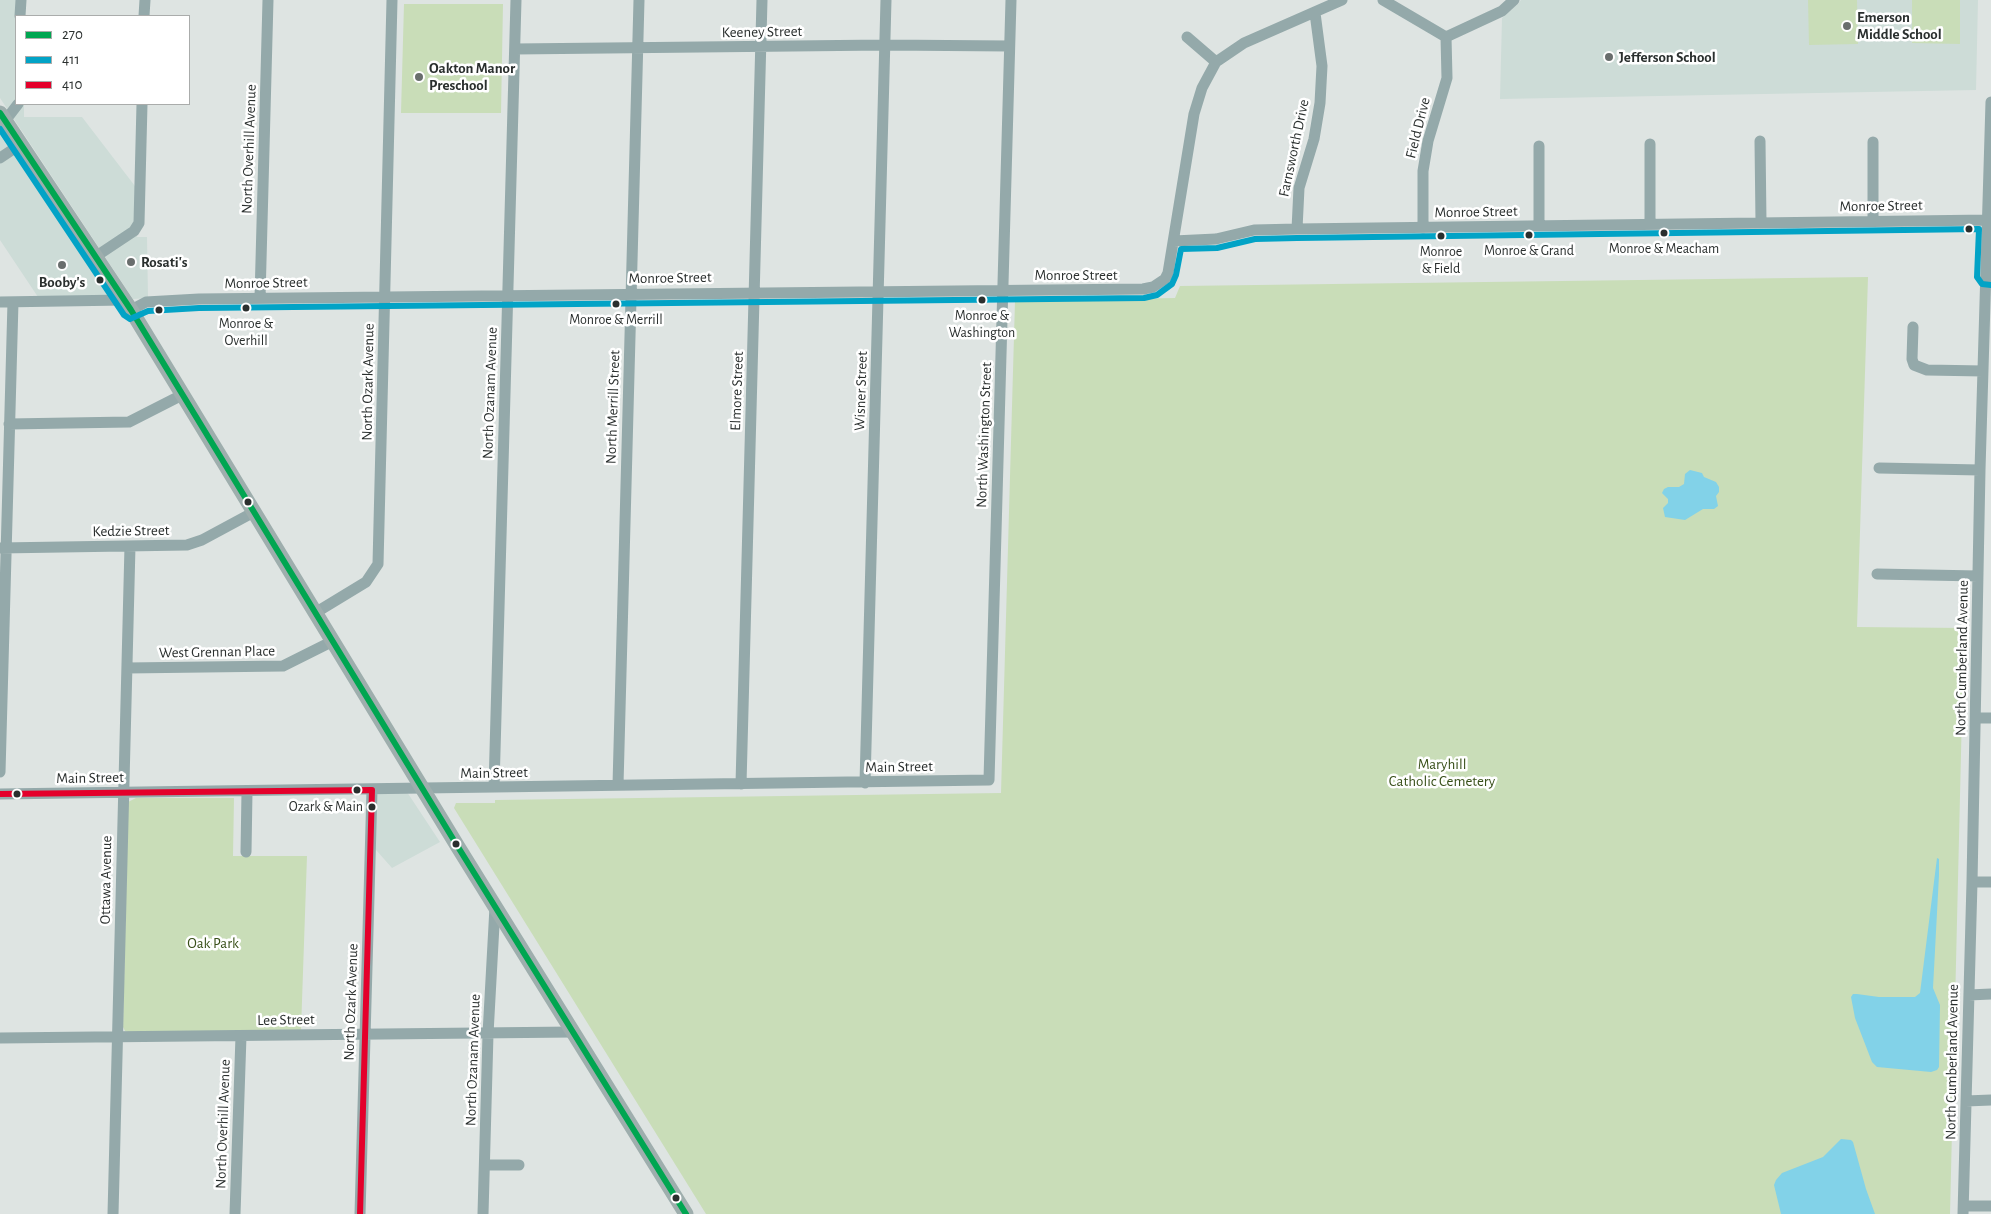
<!DOCTYPE html>
<html>
<head>
<meta charset="utf-8">
<style>
	body { margin:0 }
	#map { position:relative; width:1991px; height:1214px; overflow:hidden; background:#dee4e2; font-family:"Alegreya Sans",sans-serif }
	canvas { display:block }
	.legend { position:absolute; left:15px; top:15px; width:175px; height:90px; box-sizing:border-box; background:#fff; border:1px solid #aaacab; margin:0; padding:6px 9px; list-style:none; font-size:15px; color:#2a2f2e }
	.legend li { display:flex; align-items:center; gap:10px; height:25px }
	.legend b { width:25px; border:1px solid #aaacab }
</style>
</head>
<body>
<div id="map">
<canvas width="1991" height="1214"></canvas>
<ul class="legend">
<li><b style="height:6px;background:#00a651"></b>270</li>
<li><b style="height:6px;background:#02a3c6"></b>411</li>
<li><b style="height:6px;background:#e4002b"></b>410</li>
</ul>
</div>
<script>
const ctx = document.querySelector('canvas').getContext('2d');
ctx.lineJoin = 'round';
function fill(path, color) {
  ctx.fillStyle = color;
  ctx.fill(path, 'evenodd');
}
function poly(rows) {
  const path = new Path2D();
  for (const r of rows) {
    path.moveTo(r[0], r[1]);
    for (let i = 2; i < r.length; i += 2) path.lineTo(r[i], r[i + 1]);
  }
  return path;
}
function strokePath(path, color, width, dash) {
  ctx.strokeStyle = color;
  ctx.lineWidth = width;
  ctx.lineCap = dash ? 'butt' : 'round';
  ctx.setLineDash(dash || []);
  ctx.stroke(path);
}
function write(font, color, halo, rows, align = 'center') {
  ctx.font = font + ' "Alegreya Sans",sans-serif';
  ctx.lineWidth = 5;
  ctx.setLineDash([]);
  ctx.textBaseline = 'middle';
  ctx.strokeStyle = halo;
  ctx.fillStyle = color;
  for (const [text, x, y, turn = 0] of rows) {
    ctx.save();
    ctx.translate(x, y);
    ctx.rotate((+turn || 0) * Math.PI / 180);
    ctx.textAlign = isNaN(turn) ? turn : align;
    if (halo) ctx.strokeText(text, 0, 0);
    ctx.fillText(text, 0, 0);
    ctx.restore();
  }
}
fill(poly([
	[0,0,21,0,16,16,16,104,24,104,24,117,82,117,138,190,137,237,147,237,148,298,133,299,0,98],
	[1521,0,1978,0,1976,90,1500,99,1502,18,1518,4],
	[0,135,113,301,42,303,0,240],
	[369,792,407,792,440,842,392,868,369,842]
]), '#cddcd7');
fill(poly([
	[1808,0,1857,0,1858,44,1809,45],
	[1912,0,1960,0,1960,44,1912,43],
	[404,4,503,4,501,113,401,113],
	[1868,277,1857,627,1964,628,1950,1214,706,1214,454,808,456,803,495,803,495,800,1001,793,1015,301,1175,298,1180,286],
	[136,798,234,798,233,856,307,856,301,1030,132,1033,125,1031,123,1027,128,802]
]), '#c9ddb8');
fill(poly([
	[1690,470,1702,473,1704,477,1716,482,1719,487,1719,492,1716,496,1718,506,1714,509,1703,509,1685,520,1665,517,1663,508,1668,503,1668,499,1662,493,1664,489,1668,487,1679,487,1684,484,1685,474],
	[1937,858,1939,859,1939,875,1933,988,1940,1005,1939,1067,1937,1070,1931,1072,1877,1067,1872,1062,1855,1018,1851,997,1853,994,1857,994,1879,997,1915,997,1920,993],
	[1841,1139,1851,1140,1853,1142,1866,1189,1875,1214,1781,1214,1774,1185,1776,1180,1782,1173,1823,1157]
]), '#82d2e8');
strokePath(poly([
	[1383,0,1446,37,1502,11,1514,0],
	[20,16,21,0],
	[144,16,145,0],
	[1187,37,1216,62],
	[515,49,885,45,1009,46],
	[5,121,18,104],
	[1760,141,1761,222],
	[1539,146,1539,226],
	[0,158,21,144],
	[1873,221,1873,142],
	[1650,224,1650,144],
	[1423,228,1423,171,1428,141,1447,78,1446,37],
	[1297,229,1299,188,1314,139,1320,103,1322,66,1315,13],
	[1174,241,1216,239,1254,230,1297,229,1988,220],
	[95,257,134,231,139,223,142,104],
	[260,298,268,0],
	[0,302,124,300],
	[131,310,146,302,199,299,1143,289,1153,287,1165,279,1168,273,1194,114,1202,88,1216,62,1244,43,1342,0],
	[1913,327,1912,359,1914,365,1927,370,1983,371],
	[9,424,129,422,182,395],
	[1879,468,1980,470],
	[0,548,187,545,202,540,254,512],
	[1877,574,1978,576],
	[315,613,366,582,378,564,392,0],
	[127,668,283,666,333,641],
	[1976,718,1991,718],
	[0,772,13,302],
	[865,783,886,0],
	[741,784,762,0],
	[618,785,639,0],
	[494,787,516,0],
	[0,794,989,780,1011,0],
	[246,852,247,792],
	[1972,882,1991,882],
	[1969,995,1991,994],
	[0,1038,573,1032],
	[1966,1101,1991,1100],
	[485,1165,519,1165],
	[1964,1206,1991,1206],
	[113,1214,130,546],
	[235,1214,241,1036],
	[360,1214,372,790],
	[483,1214,488,1034,495,907],
	[1963,1214,1972,882,1980,470,1991,102]
]), '#94a9aa', 11);
strokePath(poly([
	[0,113,131,310,458,847,686,1214]
]), '#9eaead', 15);
strokePath(poly([
	[0,113,131,310,458,847,686,1214]
]), '#00a651', 6);
strokePath(poly([
	[0,129,124,315,130,319,148,311,199,308,1144,298,1157,295,1172,284,1176,275,1181,249,1217,248,1255,239,1297,238,1979,229,1977,277,1982,284,1991,285]
]), '#02a3c6', 6);
strokePath(poly([
	[0,794,372,790,360,1214]
]), '#e4002b', 6);
for (const [x, y, r, color] of [
	[1847,26,5,"#696e6d"],
	[1609,57,5,"#696e6d"],
	[419,77,5,"#696e6d"],
	[1969,229,4.5,"#2a2f2e"],
	[1664,233,4.5,"#2a2f2e"],
	[1529,235,4.5,"#2a2f2e"],
	[1441,236,4.5,"#2a2f2e"],
	[131,262,5,"#696e6d"],
	[62,265,5,"#696e6d"],
	[100,280,4.5,"#2a2f2e"],
	[982,300,4.5,"#2a2f2e"],
	[616,304,4.5,"#2a2f2e"],
	[246,308,4.5,"#2a2f2e"],
	[159,310,4.5,"#2a2f2e"],
	[248,502,4.5,"#2a2f2e"],
	[357,790,4.5,"#2a2f2e"],
	[17,794,4.5,"#2a2f2e"],
	[372,807,4.5,"#2a2f2e"],
	[456,844,4.5,"#2a2f2e"],
	[676,1198,4.5,"#2a2f2e"]
]) {
  const dot = new Path2D();
  dot.arc(x, y, r, 0, 2 * Math.PI);
  ctx.fillStyle = color;
  ctx.fill(dot);
  strokePath(dot, '#fff', 2);
}
write('14px', '#2a2f2e', '#fff', [
	["Monroe & Meacham",1664,249],
	["Monroe & Grand",1529,251],
	["Monroe",1441,252],
	["& Field",1441,269],
	["Monroe &",982,316],
	["Washington",982,333],
	["Monroe & Merrill",616,320],
	["Monroe &",246,324],
	["Overhill",246,341],
	["Ozark & Main",363,807,"right"]
]);
write('bold 15px', '#2a2f2e', '#fff', [
	["Emerson",1857,17],
	["Middle School",1857,34],
	["Jefferson School",1619,57],
	["Oakton Manor",429,68],
	["Preschool",429,85],
	["Rosati's",141,262],
	["Booby's",62,282,"center"]
], 'left');
write('15px', '#2a2f2e', '#fff', [
	["Keeney Street",762,32,-1],
	["Field Drive",1418,128,-76],
	["Farnsworth Drive",1294,148,-78],
	["North Overhill Avenue",249,149,-88],
	["Monroe Street",1881,206,-1],
	["Monroe Street",1476,212,-1],
	["Monroe Street",1076,275],
	["Monroe Street",670,278,-1],
	["Monroe Street",266,283,-1],
	["North Ozark Avenue",368,382,-89],
	["Elmore Street",737,391,-88],
	["Wisner Street",861,391,-88],
	["North Ozanam Avenue",490,393,-88],
	["North Merrill Street",613,407,-88],
	["North Washington Street",984,435,-88],
	["Kedzie Street",131,531,-1],
	["West Grennan Place",217,652,-1],
	["North Cumberland Avenue",1962,658,-89],
	["Main Street",899,767,-1],
	["Main Street",494,773,-1],
	["Main Street",90,778,-1],
	["Ottawa Avenue",106,880,-89],
	["North Ozark Avenue",351,1002,-88],
	["Lee Street",286,1020,-1],
	["North Ozanam Avenue",473,1060,-88],
	["North Cumberland Avenue",1952,1062,-89],
	["North Overhill Avenue",223,1124,-88]
]);
write('15px', '#384f19', '#fff', [
	["Maryhill",1442,764],
	["Catholic Cemetery",1442,781],
	["Oak Park",213,943]
]);
</script>
</body>
</html>
